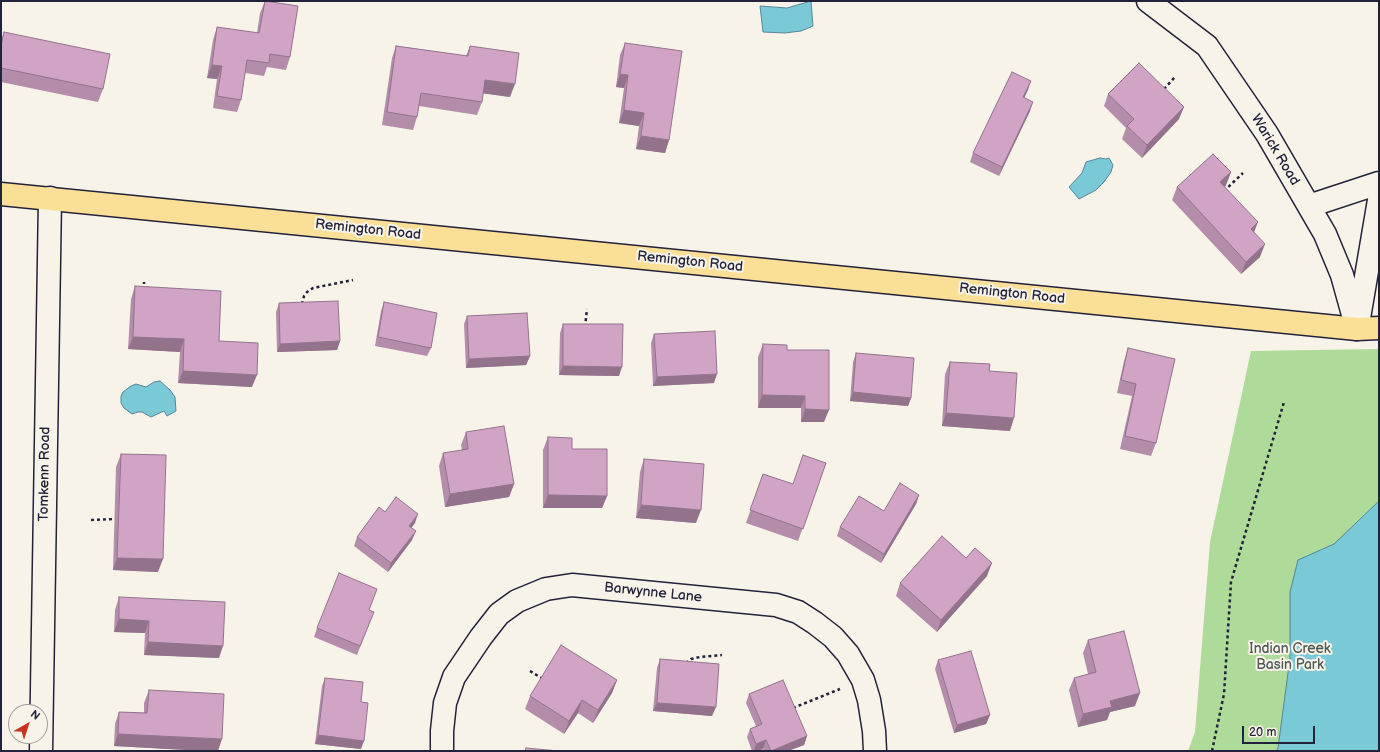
<!DOCTYPE html>
<html>
<head>
<meta charset="utf-8">
<style>
	body { margin:0 }
	#map { position:relative; width:1380px; height:752px; overflow:hidden; background:#f7f3e8; font-family:"Balsamiq Sans",sans-serif }
	canvas { display:block }
	.frame { position:absolute; inset:0; border:2px solid #22223b; pointer-events:none }
	.north { position:absolute; left:8px; top:704px; width:40px; height:40px; box-sizing:border-box; background:#f7f3e8; border:1px solid #a29fa3; border-radius:50%; rotate:39deg; font-size:11px; font-weight:700; line-height:16px; text-align:center; color:#22223b }
	.north::after { content:''; display:block; margin:auto; width:14px; height:18px; background:#c8321e; clip-path:polygon(50% 0,100% 100%,50% 72%,0 100%) }
	.scale { position:absolute; left:1242px; top:726px; width:73px; height:18px; box-sizing:border-box; border:2px solid #22223b; border-top:0; padding-left:5px; font-size:12px; line-height:14px; white-space:nowrap; color:#22223b; -webkit-text-stroke:3px #f7f3e8; paint-order:stroke }
</style>
</head>
<body>
<div id="map">
<canvas width="1380" height="752"></canvas>
<div class="frame"></div>
<div class="north">N</div>
<div class="scale">20 m</div>
</div>
<script>
const ctx = document.querySelector('canvas').getContext('2d');
ctx.lineJoin = 'round';
function fill(path, color) {
  ctx.fillStyle = color;
  ctx.fill(path, 'evenodd');
}
function poly(rows) {
  const path = new Path2D();
  for (const r of rows) {
    path.moveTo(r[0], r[1]);
    for (let i = 2; i < r.length; i += 2) path.lineTo(r[i], r[i + 1]);
  }
  return path;
}
function strokePath(path, color, width, dash) {
  ctx.strokeStyle = color;
  ctx.lineWidth = width;
  ctx.lineCap = dash ? 'butt' : 'round';
  ctx.setLineDash(dash || []);
  ctx.stroke(path);
}
function write(font, color, halo, rows, align = 'center') {
  ctx.font = font + ' "Balsamiq Sans",sans-serif';
  ctx.lineWidth = 4;
  ctx.setLineDash([]);
  ctx.textBaseline = 'middle';
  ctx.strokeStyle = halo;
  ctx.fillStyle = color;
  for (const [text, x, y, turn = 0] of rows) {
    ctx.save();
    ctx.translate(x, y);
    ctx.rotate((+turn || 0) * Math.PI / 180);
    ctx.textAlign = isNaN(turn) ? turn : align;
    if (halo) ctx.strokeText(text, 0, 0);
    ctx.fillText(text, 0, 0);
    ctx.restore();
  }
}
fill(poly([
	[1379,349,1379,751,1188,751,1195,732,1210,542,1251,351]
]), '#aedb99');
const water = poly([
	[811,1,813,26,801,31,785,33,763,32,760,6,787,8,811,1],
	[1100,158,1106,159,1109,158,1113,165,1111,172,1104,182,1096,190,1079,199,1069,187,1082,173,1086,162,1100,158],
	[160,381,170,390,175,397,176,411,167,416,164,411,151,417,142,412,138,412,132,414,124,408,121,403,121,396,123,392,131,386,136,384,146,387,154,382,160,381],
	[1379,501,1379,751,1276,751,1278,748,1290,658,1290,592,1298,560,1334,544,1379,501]
]);
fill(water, '#79c9d6');
strokePath(water, '#568698', 1);
const minor = poly([
	[1148,1,1207,46,1267,134,1325,234,1342,275,1357,329],
	[1309,206,1379,183],
	[1358,324,1379,200],
	[41,751,50,198],
	[442,751,442,731,445,703,454,677,481,637,499,614,517,601,546,589,572,585,776,605,798,612,815,623,833,637,848,654,863,680,869,700,874,731,875,751]
]);
const major = poly([
	[1,194,1357,329,1379,328]
]);
strokePath(minor, '#22223b', 25);
strokePath(major, '#22223b', 25);
strokePath(poly([
	[1164,89,1175,77],
	[1224,191,1243,173],
	[144,290,144,282],
	[302,304,304,296,307,292,313,288,353,280],
	[585,327,587,309],
	[91,520,115,519],
	[686,663,691,659,700,657,722,655],
	[530,671,543,679],
	[793,708,840,689],
	[1212,751,1224,694,1231,582,1284,402]
]), '#22223b', 2.5, [3, 3]);
strokePath(minor, '#f7f3e8', 22);
strokePath(major, '#fadf96', 22);
fill(poly([
	[265,1,290,57,286,70,267,67,264,76,245,73,241,100,237,112,213,108,217,79,207,78,213,40,217,27,257,33,260,13],
	[4,32,103,89,98,102,1,82,1,40],
	[625,43,669,140,665,153,636,149,639,126,619,123,624,88,616,87,620,55],
	[396,46,466,56,470,46,510,97,483,93,482,102,477,115,419,106,417,117,413,130,382,125,392,58],
	[1028,90,1024,98,1030,111,999,176,970,162,973,153],
	[1108,94,1179,119,1142,158,1122,139,1126,128,1104,106],
	[1231,172,1226,185,1225,187,1254,233,1260,257,1241,274,1172,200,1177,187],
	[135,286,219,341,252,387,178,383,180,352,128,349,131,299],
	[384,302,431,348,427,356,375,346,381,311],
	[279,303,340,341,337,350,277,352,276,312],
	[467,316,530,356,526,365,466,368,464,324],
	[563,324,619,376,559,375,560,333],
	[654,334,714,383,653,386,651,343],
	[763,344,787,350,824,422,801,422,801,408,758,408,758,357],
	[1128,348,1156,443,1151,456,1120,449,1132,396,1117,393,1124,361],
	[856,353,911,398,908,406,850,401,853,362],
	[950,362,989,371,1010,431,942,426,945,374],
	[466,432,514,484,509,497,445,507,439,466,443,453,462,450,461,445],
	[548,437,607,496,602,508,543,508,543,450],
	[121,454,158,572,113,570,116,467],
	[644,459,696,523,636,518,640,472],
	[826,463,798,541,746,523,763,474,793,484],
	[919,495,916,504,881,563,837,536,840,527,884,511],
	[385,512,415,523,411,528,412,540,388,572,354,546,357,537],
	[966,558,987,576,937,632,896,596,900,583],
	[119,597,219,658,144,655,145,633,114,632,115,610],
	[369,610,374,612,357,655,314,637,317,628],
	[1088,640,1135,706,1110,712,1107,720,1078,727,1069,690,1074,678,1088,674,1083,653],
	[660,659,712,716,653,711,657,668],
	[938,660,990,715,986,724,954,733,935,669],
	[325,678,361,702,361,749,315,744,322,686],
	[617,680,612,693,593,723,578,713,564,734,525,709,530,696],
	[149,690,218,751,205,751,114,746,115,724,119,712,144,713,144,703],
	[749,694,807,736,804,745,788,751,764,751,763,749,759,751,752,751,747,737,750,729,756,726,746,703]
]), '#b48daa');
fill(poly([
	[212,65,222,66,217,79,207,78],
	[620,74,628,75,624,88,616,87],
	[485,80,515,84,510,97,480,93],
	[1031,81,1028,90,1020,106,1023,97],
	[1033,102,1030,111,999,176,1002,167],
	[1184,107,1179,119,1142,158,1147,145],
	[624,110,644,113,639,126,619,123],
	[641,136,669,140,665,153,636,149],
	[1231,172,1226,185,1216,195,1220,182],
	[1258,222,1253,235,1251,229],
	[1265,244,1260,257,1241,274,1246,262],
	[133,337,184,339,180,352,128,349],
	[340,341,337,350,277,352,280,344],
	[530,356,526,365,466,368,469,359],
	[563,366,622,367,619,376,559,375],
	[183,371,257,375,252,387,178,383],
	[717,374,714,383,653,386,657,377],
	[853,392,911,398,908,406,850,401],
	[762,395,805,396,801,408,758,408],
	[805,409,829,410,824,422,801,422],
	[946,413,1014,418,1010,431,942,426],
	[514,484,509,497,445,507,450,494],
	[548,495,607,496,602,508,543,508],
	[919,495,916,504,881,563,884,554],
	[641,505,701,510,696,523,636,518],
	[418,514,415,523,406,535,409,526],
	[416,531,412,540,388,572,391,563],
	[117,558,163,559,158,572,113,570],
	[992,563,987,576,937,632,941,620],
	[119,619,149,621,145,633,114,632],
	[148,642,223,646,219,658,144,655],
	[617,680,612,693,593,723,598,710],
	[1140,693,1135,706,1110,712,1107,720,1078,727,1083,714,1110,701],
	[582,700,578,713,564,734,569,721],
	[657,703,716,707,712,716,653,711],
	[990,715,986,724,954,733,957,725],
	[118,734,222,739,218,751,205,751,114,746],
	[318,735,364,741,361,749,315,744],
	[807,736,804,745,788,751,771,751],
	[766,740,763,749,759,751,754,751,756,744]
]), '#92738b');
const building = poly([
	[265,1,298,6,290,57,270,54,269,63,247,60,241,100,217,96,222,66,212,65,217,27,259,33,265,1],
	[4,32,110,54,103,89,1,68,1,46,4,32],
	[625,43,682,51,669,140,641,136,644,113,624,110,628,75,620,74,625,43],
	[396,46,468,56,470,46,519,53,515,84,485,80,482,102,421,93,417,117,387,112,396,46],
	[1139,63,1184,107,1147,145,1127,126,1134,119,1108,94,1139,63],
	[1012,72,1031,81,1023,97,1033,102,1002,167,973,153,1012,72],
	[1213,154,1231,172,1220,182,1258,222,1251,229,1265,244,1246,262,1177,187,1213,154],
	[135,286,221,291,219,341,258,343,257,375,183,371,184,339,133,337,135,286],
	[338,301,340,341,280,344,279,303,338,301],
	[384,302,437,313,431,348,378,337,384,302],
	[527,313,530,356,469,359,467,316,527,313],
	[563,324,623,324,622,367,563,366,563,324],
	[715,331,717,374,657,377,654,334,715,331],
	[763,344,787,345,787,350,829,350,829,410,805,409,805,396,762,395,763,344],
	[1128,348,1175,359,1156,443,1125,436,1136,384,1121,380,1128,348],
	[856,353,914,358,911,398,853,392,856,353],
	[950,362,990,364,989,371,1017,373,1014,418,946,413,950,362],
	[504,426,514,484,450,494,443,453,468,449,466,432,504,426],
	[548,437,572,438,572,449,607,449,607,496,548,495,548,437],
	[121,454,166,455,163,559,117,558,121,454],
	[803,455,826,463,803,529,750,510,763,474,793,484,803,455],
	[644,459,704,464,701,510,641,505,644,459],
	[900,483,919,495,884,554,840,527,859,496,884,511,900,483],
	[396,497,418,514,409,526,416,531,391,563,357,537,379,507,385,512,396,497],
	[942,536,966,558,975,548,992,563,941,620,900,583,942,536],
	[339,573,377,589,369,610,374,612,360,646,317,628,339,573],
	[119,597,225,602,223,646,148,642,149,621,119,619,119,597],
	[1124,631,1140,693,1110,701,1112,707,1083,714,1074,678,1096,672,1088,640,1124,631],
	[561,645,617,680,598,710,582,700,569,721,530,696,561,645],
	[971,651,990,715,957,725,938,660,971,651],
	[660,659,719,664,716,707,657,703,660,659],
	[325,678,363,682,361,702,368,703,364,741,318,735,325,678],
	[783,680,807,736,771,751,766,740,756,744,750,729,762,724,749,694,783,680],
	[149,690,224,694,222,739,118,734,119,712,147,713,149,690],
	[526,748,559,751,525,751,526,748]
]);
fill(building, '#d1a4c6');
strokePath(building, '#92738b', 1);
write('14px', '#22223b', '#f7f3e8', [
	["Warick Road",1275,150,59],
	["Remington Road",368,230,6],
	["Remington Road",690,262,6],
	["Remington Road",1012,294,6],
	["Tomkenn Road",45,474,-89],
	["Barwynne Lane",653,593,6]
]);
write('14px', '#4c5a57', '#f7f3e8', [
	["Indian Creek",1290,649],
	["Basin Park",1290,665]
]);
</script>
</body>
</html>
